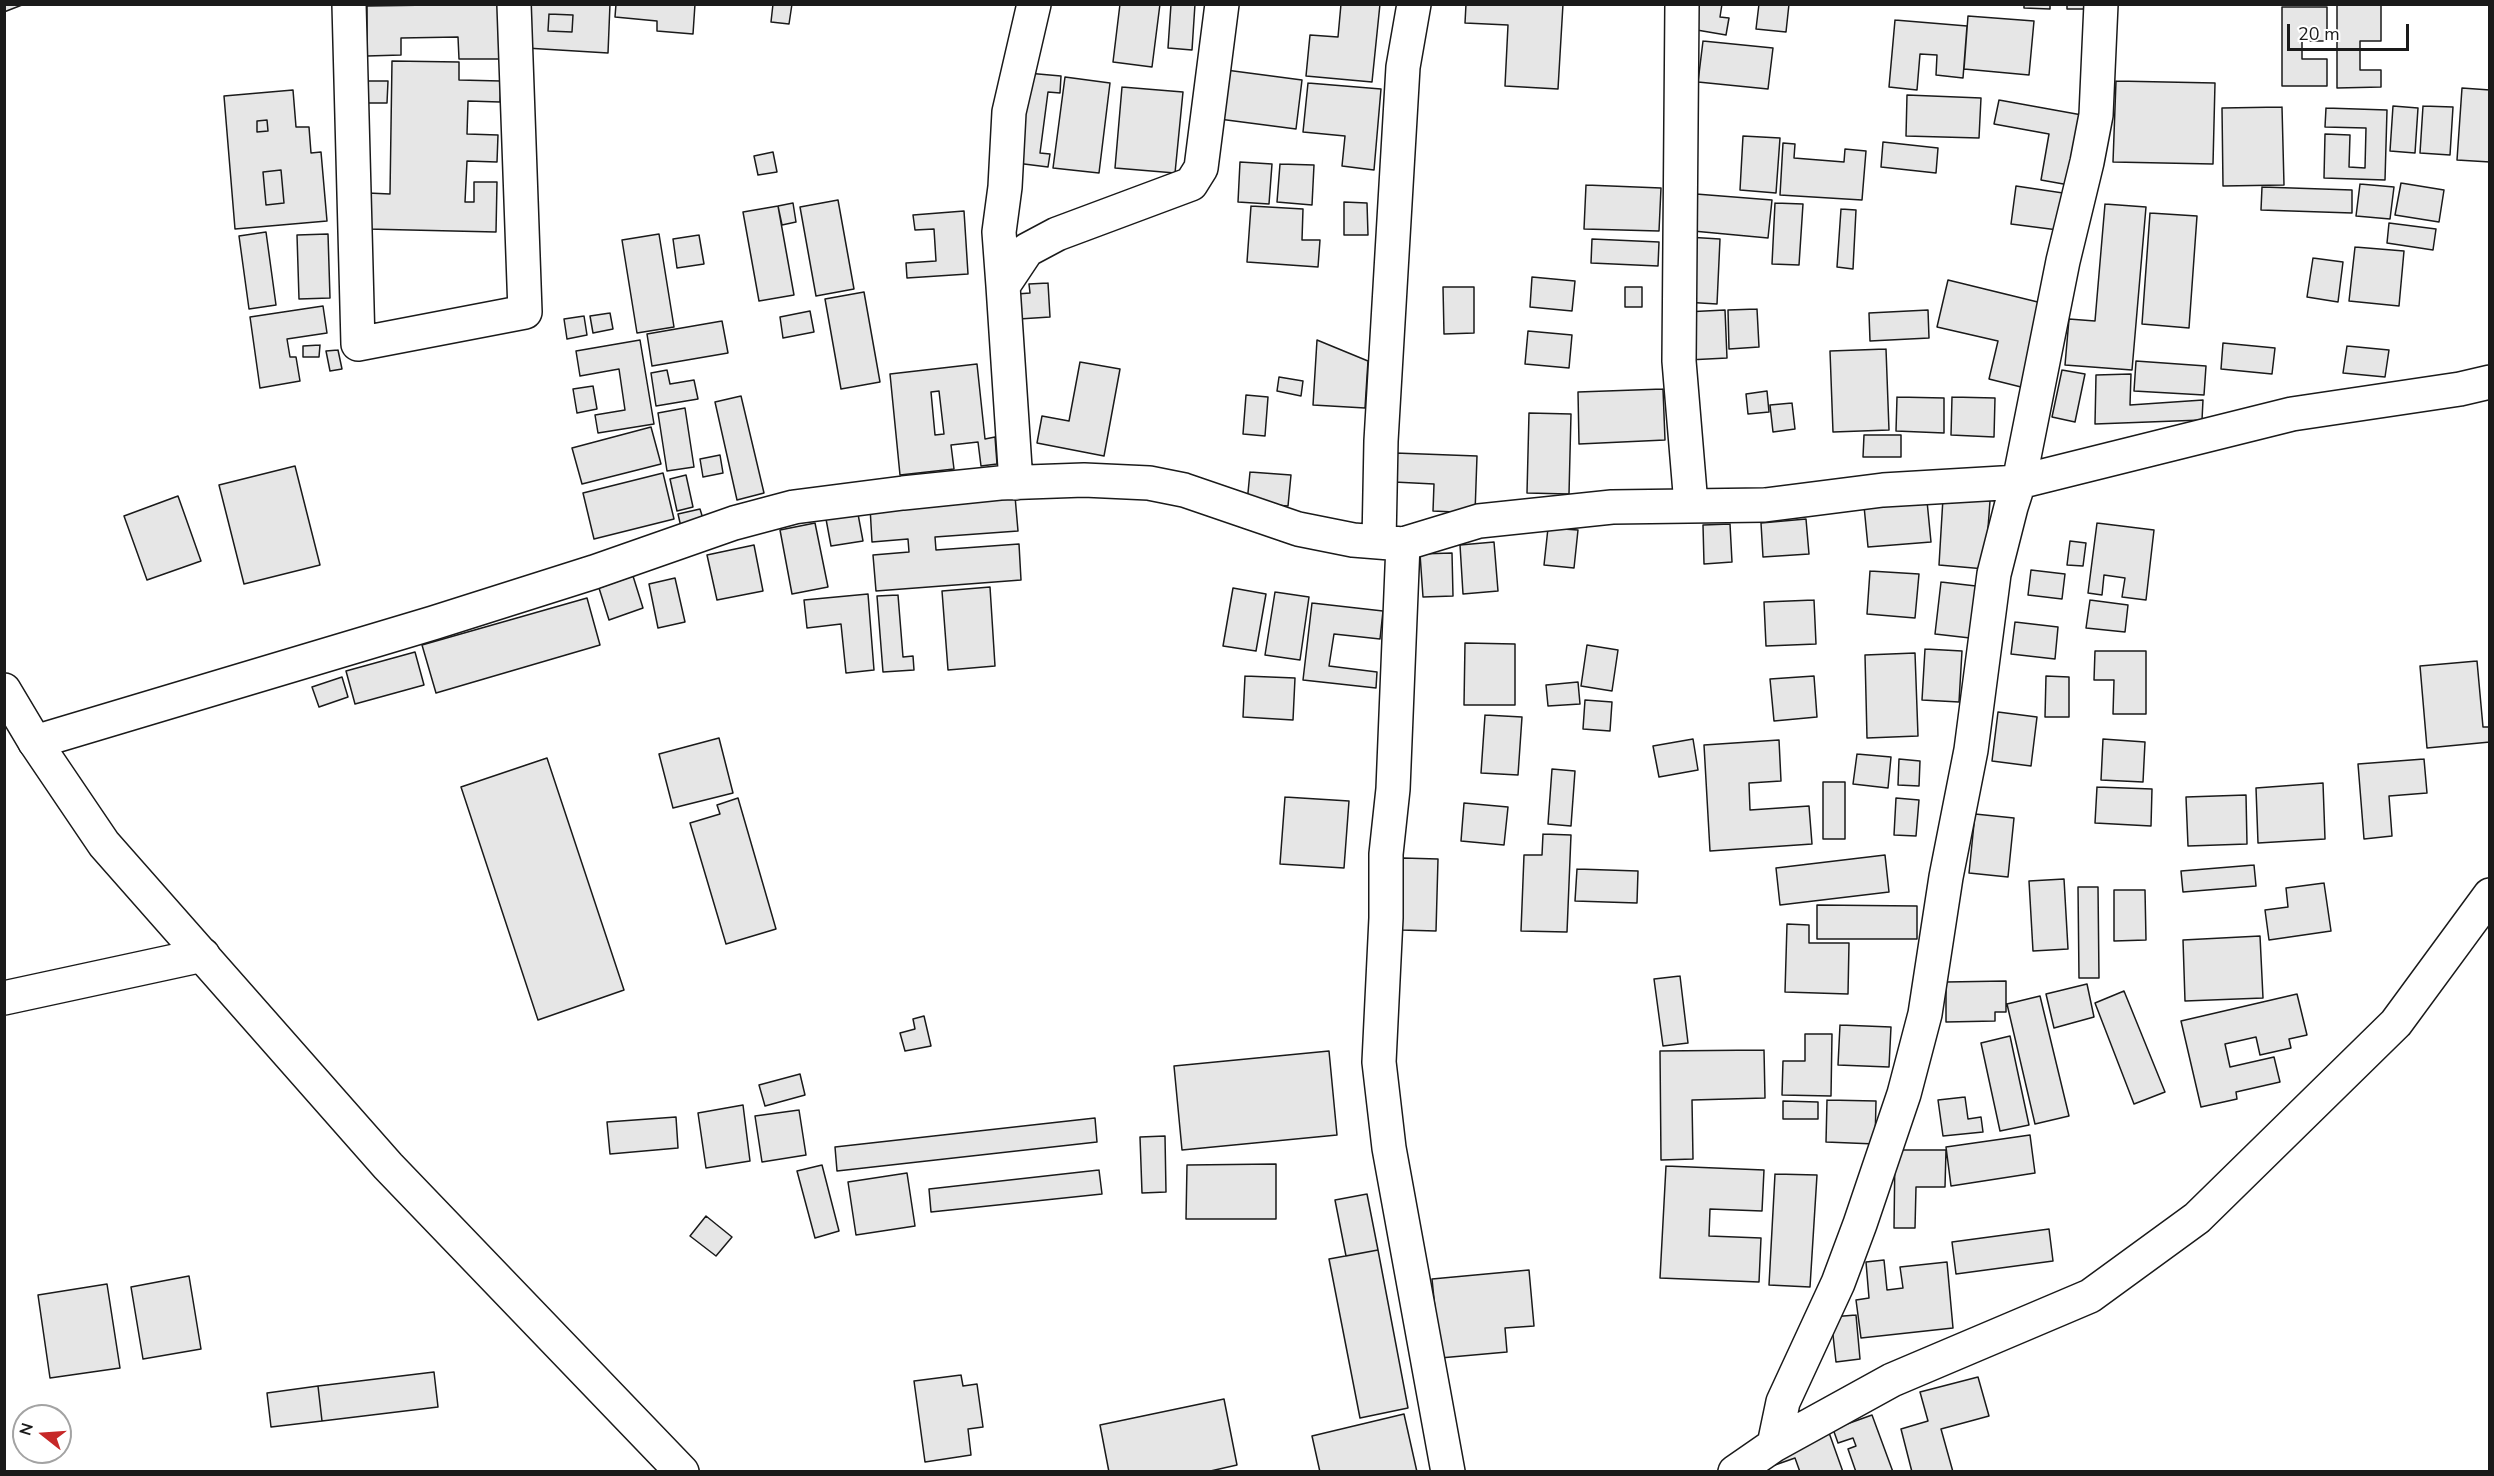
<!DOCTYPE html>
<html>
<head>
<meta charset="utf-8">
<style>
	body { margin:0 }
	#map { position:relative; width:2494px; height:1476px; overflow:hidden; background:#fff; font-family:"Nunito Sans",sans-serif }
	canvas { display:block }
	.frame { position:absolute; inset:0; border:6px solid #1a1a1a; pointer-events:none }
	.north { position:absolute; left:12px; top:1404px; width:60px; height:60px; box-sizing:border-box; background:#fff; border:2px solid #a3a3a3; border-radius:50%; rotate:287deg; font-size:16px; font-weight:700; line-height:24px; text-align:center; color:#1a1a1a }
	.north::after { content:''; display:block; margin:auto; width:21px; height:27px; background:#c62828; clip-path:polygon(50% 0,100% 100%,50% 72%,0 100%) }
	.scale { position:absolute; left:2287px; top:24px; width:122px; height:27px; box-sizing:border-box; border:3px solid #1a1a1a; border-top:0; padding-left:8px; font-size:18px; line-height:21px; white-space:nowrap; color:#1a1a1a; -webkit-text-stroke:4px #fff; paint-order:stroke }
</style>
</head>
<body>
<div id="map">
<canvas width="2494" height="1476"></canvas>
<div class="frame"></div>
<div class="north">N</div>
<div class="scale">20 m</div>
</div>
<script>
const ctx = document.querySelector('canvas').getContext('2d');
ctx.lineJoin = 'round';
function fill(path, color) {
  ctx.fillStyle = color;
  ctx.fill(path, 'evenodd');
}
function poly(rows) {
  const path = new Path2D();
  for (const r of rows) {
    path.moveTo(r[0], r[1]);
    for (let i = 2; i < r.length; i += 2) path.lineTo(r[i], r[i + 1]);
  }
  return path;
}
function strokePath(path, color, width, dash) {
  ctx.strokeStyle = color;
  ctx.lineWidth = width;
  ctx.lineCap = dash ? 'butt' : 'round';
  ctx.setLineDash(dash || []);
  ctx.stroke(path);
}
const building = poly([
	[4,4,22,4,22,5,4,12,4,4],
	[498,4,499,59,459,59,458,37,401,38,401,55,367,56,367,6,498,4],
	[528,4,610,4,608,53,526,48,528,4],
	[549,14,573,15,572,32,548,31,549,14],
	[616,4,695,4,693,34,657,31,657,21,615,17,616,4],
	[773,4,792,4,789,24,771,22,773,4],
	[1120,4,1160,4,1152,67,1113,62,1120,4],
	[1171,4,1195,4,1192,50,1168,48,1171,4],
	[1341,4,1380,4,1372,82,1306,76,1310,35,1338,37,1341,4],
	[1466,4,1563,4,1558,89,1505,86,1508,25,1465,23,1466,4],
	[1695,4,1722,4,1720,17,1729,18,1726,35,1691,29,1695,4],
	[1759,4,1789,4,1786,32,1756,29,1759,4],
	[2024,4,2050,4,2050,9,2024,8,2024,4],
	[2067,4,2091,4,2091,9,2067,9,2067,4],
	[2337,4,2381,4,2381,41,2360,41,2360,70,2381,70,2381,87,2337,88,2337,4],
	[2282,7,2327,7,2327,41,2302,41,2302,59,2327,59,2327,86,2282,86,2282,7],
	[549,14,573,15,572,32,548,31,549,14],
	[1968,16,2034,21,2029,75,1964,69,1968,16],
	[1895,20,1967,26,1963,78,1936,75,1937,55,1920,54,1917,90,1889,87,1895,20],
	[1703,41,1773,48,1768,89,1698,82,1703,41],
	[392,61,459,62,459,80,501,81,500,102,468,101,467,134,498,135,497,162,467,161,465,202,474,202,474,182,497,182,496,232,367,229,368,193,390,194,392,61],
	[1226,70,1302,80,1296,129,1219,119,1226,70],
	[1027,73,1061,76,1060,93,1048,92,1040,153,1050,154,1048,167,1016,163,1027,73],
	[1065,77,1110,83,1099,173,1053,168,1065,77],
	[367,81,388,81,387,103,366,103,367,81],
	[2116,81,2215,83,2213,164,2113,162,2116,81],
	[1308,83,1381,89,1374,170,1342,166,1345,136,1303,132,1308,83],
	[1122,87,1183,92,1175,173,1115,168,1122,87],
	[2462,88,2490,90,2490,162,2457,160,2462,88],
	[293,90,296,127,309,127,311,153,321,152,327,221,235,229,224,96,293,90],
	[267,120,268,131,257,132,257,121,267,120],
	[281,170,284,203,266,205,263,172,281,170],
	[1907,95,1981,98,1979,138,1906,136,1907,95],
	[1999,100,2082,115,2069,185,2041,180,2049,134,1994,124,1999,100],
	[2393,106,2418,108,2415,153,2390,151,2393,106],
	[2423,106,2453,107,2450,155,2420,153,2423,106],
	[2282,107,2284,185,2223,186,2222,108,2282,107],
	[2326,108,2387,110,2385,180,2324,178,2325,134,2350,135,2349,167,2365,168,2366,128,2325,127,2326,108],
	[267,120,268,131,257,132,257,121,267,120],
	[1743,136,1780,138,1776,193,1740,190,1743,136],
	[1883,142,1938,148,1936,173,1881,167,1883,142],
	[1783,143,1795,144,1794,158,1844,162,1845,149,1866,151,1862,200,1780,195,1783,143],
	[773,152,777,172,758,175,754,156,773,152],
	[1240,162,1272,164,1269,204,1238,202,1240,162],
	[1280,164,1314,165,1312,205,1277,202,1280,164],
	[281,170,284,203,266,205,263,172,281,170],
	[2401,183,2444,190,2439,222,2395,215,2401,183],
	[2360,184,2394,187,2390,219,2356,216,2360,184],
	[1586,185,1661,188,1659,231,1584,229,1586,185],
	[2016,186,2063,193,2058,230,2011,224,2016,186],
	[2262,187,2352,190,2352,213,2261,210,2262,187],
	[1696,194,1772,200,1768,238,1693,231,1696,194],
	[838,200,854,289,816,296,800,207,838,200],
	[1344,202,1367,203,1368,235,1344,235,1344,202],
	[793,203,796,222,782,225,778,206,793,203],
	[1775,203,1803,204,1799,265,1772,264,1775,203],
	[2105,204,2146,207,2132,370,2065,365,2069,319,2095,321,2105,204],
	[778,206,794,295,759,301,743,212,778,206],
	[1251,206,1303,209,1302,240,1320,240,1318,267,1247,262,1251,206],
	[1841,209,1856,210,1853,269,1837,267,1841,209],
	[964,211,968,274,907,278,906,263,936,261,934,229,915,230,913,215,964,211],
	[2150,213,2197,216,2189,328,2142,324,2150,213],
	[2389,223,2436,229,2433,250,2387,243,2389,223],
	[266,232,276,305,249,309,239,236,266,232],
	[328,234,330,298,299,299,297,235,328,234],
	[659,234,674,327,637,333,622,240,659,234],
	[699,235,704,264,677,268,673,239,699,235],
	[1687,237,1720,239,1717,304,1684,302,1687,237],
	[1592,239,1659,242,1658,266,1591,263,1592,239],
	[2355,247,2404,251,2399,306,2349,301,2355,247],
	[2313,258,2343,262,2338,302,2307,297,2313,258],
	[1532,277,1575,281,1572,311,1530,307,1532,277],
	[1948,280,2050,305,2029,389,1989,379,1998,341,1937,327,1948,280],
	[1048,283,1050,317,1019,319,1017,294,1030,293,1029,284,1048,283],
	[1443,287,1474,287,1474,333,1444,334,1443,287],
	[1625,287,1642,287,1642,307,1625,307,1625,287],
	[864,292,880,382,841,389,825,299,864,292],
	[323,306,327,333,287,339,290,357,296,357,300,381,260,388,250,317,323,306],
	[1757,309,1759,347,1729,349,1728,310,1757,309],
	[1725,310,1727,358,1688,360,1685,312,1725,310],
	[1928,310,1929,338,1870,341,1869,313,1928,310],
	[810,311,814,332,783,338,780,317,810,311],
	[610,313,613,329,593,333,590,316,610,313],
	[584,316,587,335,567,339,564,319,584,316],
	[722,321,728,353,652,366,647,334,722,321],
	[1528,331,1572,335,1569,368,1525,364,1528,331],
	[640,340,654,424,598,433,595,415,625,410,619,369,580,376,576,351,640,340],
	[1317,340,1368,361,1365,408,1313,405,1317,340],
	[2223,343,2275,348,2272,374,2221,369,2223,343],
	[320,345,319,357,303,357,303,346,320,345],
	[2347,346,2389,350,2385,377,2343,373,2347,346],
	[1886,349,1889,430,1833,432,1830,351,1886,349],
	[338,350,342,369,330,371,326,351,338,350],
	[2136,361,2206,366,2204,395,2134,391,2136,361],
	[1080,362,1120,369,1104,456,1037,443,1042,416,1069,421,1080,362],
	[977,364,985,439,995,437,997,464,981,466,978,442,951,445,954,469,900,475,890,374,977,364],
	[939,391,944,434,935,435,931,392,939,391],
	[667,370,670,384,694,380,698,399,656,406,651,373,667,370],
	[2062,370,2085,374,2075,422,2052,417,2062,370],
	[2131,374,2130,405,2203,400,2202,420,2095,424,2096,375,2131,374],
	[1279,377,1303,381,1301,396,1277,391,1279,377],
	[593,386,597,409,577,413,573,389,593,386],
	[1663,389,1665,440,1579,444,1578,392,1663,389],
	[1767,391,1769,412,1748,414,1746,394,1767,391],
	[1246,395,1268,397,1265,436,1243,434,1246,395],
	[741,396,764,493,737,500,715,402,741,396],
	[1897,397,1944,398,1944,433,1896,431,1897,397],
	[1952,397,1995,398,1994,437,1951,435,1952,397],
	[1792,403,1795,429,1773,432,1770,405,1792,403],
	[685,408,694,467,667,471,658,413,685,408],
	[1529,413,1571,414,1569,494,1527,493,1529,413],
	[651,427,661,464,582,484,572,448,651,427],
	[1864,435,1901,435,1901,457,1863,457,1864,435],
	[1395,453,1477,456,1475,513,1433,511,1434,484,1394,482,1395,453],
	[720,455,723,473,703,477,700,459,720,455],
	[295,466,320,565,244,584,219,485,295,466],
	[1250,472,1291,475,1288,506,1247,503,1250,472],
	[663,473,674,519,594,539,583,493,663,473],
	[686,475,693,507,677,511,670,479,686,475],
	[178,496,201,561,147,580,124,516,178,496],
	[1015,496,1018,531,935,537,936,550,1019,544,1021,580,876,591,873,555,909,552,908,539,872,542,870,507,1015,496],
	[1943,498,1990,501,1985,569,1939,565,1943,498],
	[1927,501,1931,542,1868,547,1864,506,1927,501],
	[700,509,704,522,681,527,678,514,700,509],
	[858,514,863,541,831,546,826,519,858,514],
	[1806,519,1809,554,1763,557,1761,523,1806,519],
	[815,523,828,587,792,594,780,530,815,523],
	[2097,523,2154,530,2146,600,2122,597,2125,578,2104,575,2102,595,2088,593,2097,523],
	[1730,524,1732,562,1704,564,1703,525,1730,524],
	[1548,528,1578,530,1574,568,1544,565,1548,528],
	[2070,541,2086,543,2083,566,2067,565,2070,541],
	[1494,542,1498,591,1463,594,1460,545,1494,542],
	[754,545,763,591,717,600,707,555,754,545],
	[1452,553,1453,596,1423,597,1420,554,1452,553],
	[2031,570,2065,574,2062,599,2028,595,2031,570],
	[1870,571,1919,574,1915,618,1867,614,1870,571],
	[633,576,643,608,609,620,599,588,633,576],
	[675,578,685,622,658,628,649,584,675,578],
	[1941,582,1976,586,1970,638,1935,634,1941,582],
	[990,587,995,666,948,670,942,591,990,587],
	[1233,588,1266,594,1256,651,1223,646,1233,588],
	[1275,592,1309,597,1300,660,1265,655,1275,592],
	[868,594,874,670,846,673,841,624,807,628,804,600,868,594],
	[898,595,903,657,913,656,914,670,883,672,877,596,898,595],
	[587,598,600,645,436,693,422,645,587,598],
	[1814,600,1816,644,1766,646,1764,602,1814,600],
	[2090,600,2128,605,2125,632,2086,628,2090,600],
	[1312,603,1383,611,1380,639,1334,634,1329,666,1377,672,1376,688,1303,680,1312,603],
	[2015,622,2058,627,2055,659,2011,654,2015,622],
	[1465,643,1515,644,1515,705,1464,705,1465,643],
	[1587,645,1618,650,1612,691,1581,686,1587,645],
	[1925,649,1962,651,1959,702,1922,700,1925,649],
	[2095,651,2146,651,2146,714,2113,714,2114,680,2094,680,2095,651],
	[415,652,424,685,355,704,346,671,415,652],
	[1915,653,1918,736,1867,738,1865,655,1915,653],
	[2477,661,2483,727,2490,727,2490,742,2427,748,2420,666,2477,661],
	[1245,676,1295,678,1293,720,1243,717,1245,676],
	[1814,676,1817,717,1774,721,1770,679,1814,676],
	[2046,676,2069,677,2069,717,2045,717,2046,676],
	[342,677,348,697,319,707,312,687,342,677],
	[1578,682,1580,704,1548,706,1546,685,1578,682],
	[1585,700,1612,702,1610,731,1583,729,1585,700],
	[1998,712,2037,717,2031,766,1992,761,1998,712],
	[1485,715,1522,717,1518,775,1481,773,1485,715],
	[719,738,733,793,673,808,659,754,719,738],
	[1693,739,1698,770,1659,777,1653,746,1693,739],
	[2103,739,2145,742,2143,782,2101,780,2103,739],
	[1779,740,1781,781,1749,783,1750,810,1809,806,1812,844,1710,851,1704,745,1779,740],
	[1857,754,1891,757,1888,788,1853,784,1857,754],
	[547,758,624,990,538,1020,461,787,547,758],
	[1899,759,1920,761,1919,786,1898,785,1899,759],
	[2424,759,2427,793,2389,796,2392,836,2364,839,2358,764,2424,759],
	[1552,769,1575,771,1571,826,1548,824,1552,769],
	[1823,782,1845,782,1845,839,1823,839,1823,782],
	[2323,783,2325,839,2258,843,2256,788,2323,783],
	[2097,787,2152,789,2151,826,2095,823,2097,787],
	[2246,795,2247,844,2188,846,2186,797,2246,795],
	[1285,797,1349,801,1344,868,1280,864,1285,797],
	[738,798,776,929,726,944,690,823,720,814,717,805,738,798],
	[1896,798,1919,800,1916,836,1894,835,1896,798],
	[1464,803,1508,807,1504,845,1461,841,1464,803],
	[1975,814,2014,818,2008,877,1969,873,1975,814],
	[1543,834,1571,835,1567,932,1521,931,1524,855,1542,855,1543,834],
	[1885,855,1889,892,1780,905,1776,868,1885,855],
	[1403,858,1438,859,1436,931,1401,930,1403,858],
	[2254,865,2256,886,2183,892,2181,871,2254,865],
	[1577,869,1638,871,1637,903,1575,901,1577,869],
	[2064,879,2068,949,2033,951,2029,881,2064,879],
	[2324,883,2331,931,2269,940,2265,910,2288,907,2286,888,2324,883],
	[2078,887,2098,887,2099,978,2079,978,2078,887],
	[2114,890,2145,890,2146,940,2114,941,2114,890],
	[1817,905,1917,906,1917,939,1817,939,1817,905],
	[1787,924,1809,925,1809,943,1849,943,1848,994,1785,992,1787,924],
	[2260,936,2263,998,2185,1001,2183,940,2260,936],
	[1680,976,1688,1043,1663,1046,1654,979,1680,976],
	[2006,981,2006,1012,1995,1012,1995,1021,1946,1022,1946,982,2006,981],
	[2087,984,2094,1017,2054,1028,2046,994,2087,984],
	[2124,991,2165,1092,2134,1104,2095,1003,2124,991],
	[2297,994,2307,1035,2289,1039,2291,1048,2260,1055,2256,1037,2225,1044,2230,1067,2274,1057,2280,1082,2236,1092,2237,1099,2201,1107,2181,1021,2297,994],
	[2040,996,2069,1116,2035,1124,2007,1004,2040,996],
	[924,1016,931,1046,905,1051,900,1033,915,1029,913,1019,924,1016],
	[1840,1025,1891,1027,1889,1067,1838,1065,1840,1025],
	[1805,1034,1832,1034,1831,1096,1782,1095,1783,1061,1805,1061,1805,1034],
	[2010,1036,2029,1125,2000,1131,1981,1043,2010,1036],
	[1764,1050,1765,1098,1692,1100,1693,1159,1661,1160,1660,1051,1764,1050],
	[1329,1051,1337,1135,1182,1150,1174,1066,1329,1051],
	[800,1074,805,1095,765,1106,759,1085,800,1074],
	[1965,1097,1968,1119,1981,1117,1983,1132,1943,1136,1938,1100,1965,1097],
	[1827,1100,1876,1101,1875,1144,1826,1142,1827,1100],
	[1783,1101,1818,1102,1818,1119,1783,1119,1783,1101],
	[743,1105,750,1161,706,1168,698,1113,743,1105],
	[799,1110,806,1155,762,1162,755,1116,799,1110],
	[676,1117,678,1148,610,1154,607,1122,676,1117],
	[1095,1118,1097,1142,837,1171,835,1147,1095,1118],
	[2030,1135,2035,1173,1951,1186,1946,1147,2030,1135],
	[1165,1136,1166,1192,1142,1193,1140,1137,1165,1136],
	[1895,1150,1946,1150,1945,1187,1916,1187,1915,1228,1894,1228,1895,1150],
	[1276,1164,1276,1219,1186,1219,1187,1165,1276,1164],
	[822,1165,839,1231,815,1238,797,1171,822,1165],
	[1666,1166,1764,1170,1762,1211,1710,1209,1709,1236,1761,1238,1759,1282,1660,1278,1666,1166],
	[1099,1170,1102,1194,931,1212,929,1189,1099,1170],
	[907,1173,915,1226,856,1235,848,1182,907,1173],
	[1775,1174,1817,1175,1810,1287,1769,1285,1775,1174],
	[1367,1194,1378,1250,1346,1256,1335,1200,1367,1194],
	[706,1216,732,1237,716,1256,690,1236,706,1216],
	[2049,1229,2053,1261,1956,1274,1952,1242,2049,1229],
	[1378,1250,1408,1408,1360,1418,1329,1259,1378,1250],
	[1884,1260,1887,1290,1903,1288,1900,1267,1947,1262,1953,1328,1861,1338,1856,1300,1869,1298,1866,1262,1884,1260],
	[1529,1270,1534,1326,1505,1328,1507,1352,1440,1358,1432,1279,1529,1270],
	[189,1276,201,1349,143,1359,131,1287,189,1276],
	[107,1284,120,1368,50,1378,38,1295,107,1284],
	[1856,1315,1860,1359,1836,1362,1831,1317,1856,1315],
	[434,1372,438,1407,322,1421,318,1386,434,1372],
	[961,1375,963,1386,977,1384,983,1427,968,1429,971,1455,925,1462,914,1381,961,1375],
	[1978,1377,1989,1416,1941,1429,1953,1472,1912,1472,1901,1429,1928,1421,1920,1392,1978,1377],
	[318,1386,322,1421,271,1427,267,1393,318,1386],
	[1224,1399,1237,1465,1206,1472,1109,1472,1100,1425,1224,1399],
	[1404,1414,1417,1472,1320,1472,1312,1436,1404,1414],
	[1872,1415,1893,1472,1856,1472,1848,1449,1856,1446,1853,1438,1838,1443,1833,1429,1872,1415],
	[1827,1427,1843,1472,1800,1472,1795,1458,1775,1465,1769,1448,1827,1427]
]);
fill(building, '#e6e6e6');
strokePath(building, '#1a1a1a', 1.5);
const street = poly([
	[349,4,358,344,525,312,514,4],
	[1682,4,1679,361,1691,505],
	[1003,286,999,232,1005,187,1009,112,1034,4],
	[1016,483,1003,286,1027,250,1057,234,1191,184,1201,168,1222,4],
	[1379,542,1381,441,1403,67,1414,4],
	[1403,544,1393,789,1386,854,1386,918,1379,1062,1389,1148,1448,1472],
	[35,742,433,623,594,572,734,523,794,507,903,493,1000,483,1084,480,1149,483,1184,490,1298,529,1353,540,1403,544,1479,521,1612,507,1765,505,1883,490,2019,482,2292,414,2460,389,2490,382],
	[4,998,203,955],
	[1774,1445,1783,1402,1838,1283,1860,1224,1904,1094,1925,1014,1946,877,1971,750,1994,574,2011,507,2019,482,2063,261,2087,162,2096,115,2101,4],
	[1735,1472,1774,1445,1892,1380,2090,1296,2197,1218,2396,1023,2490,895]
]);
const highway = poly([
	[4,690,35,742,104,844,388,1166,682,1472]
]);
strokePath(street, '#1a1a1a', 36);
strokePath(highway, '#1a1a1a', 36);
strokePath(street, '#fff', 33);
strokePath(highway, '#fff', 33);
</script>
</body>
</html>
